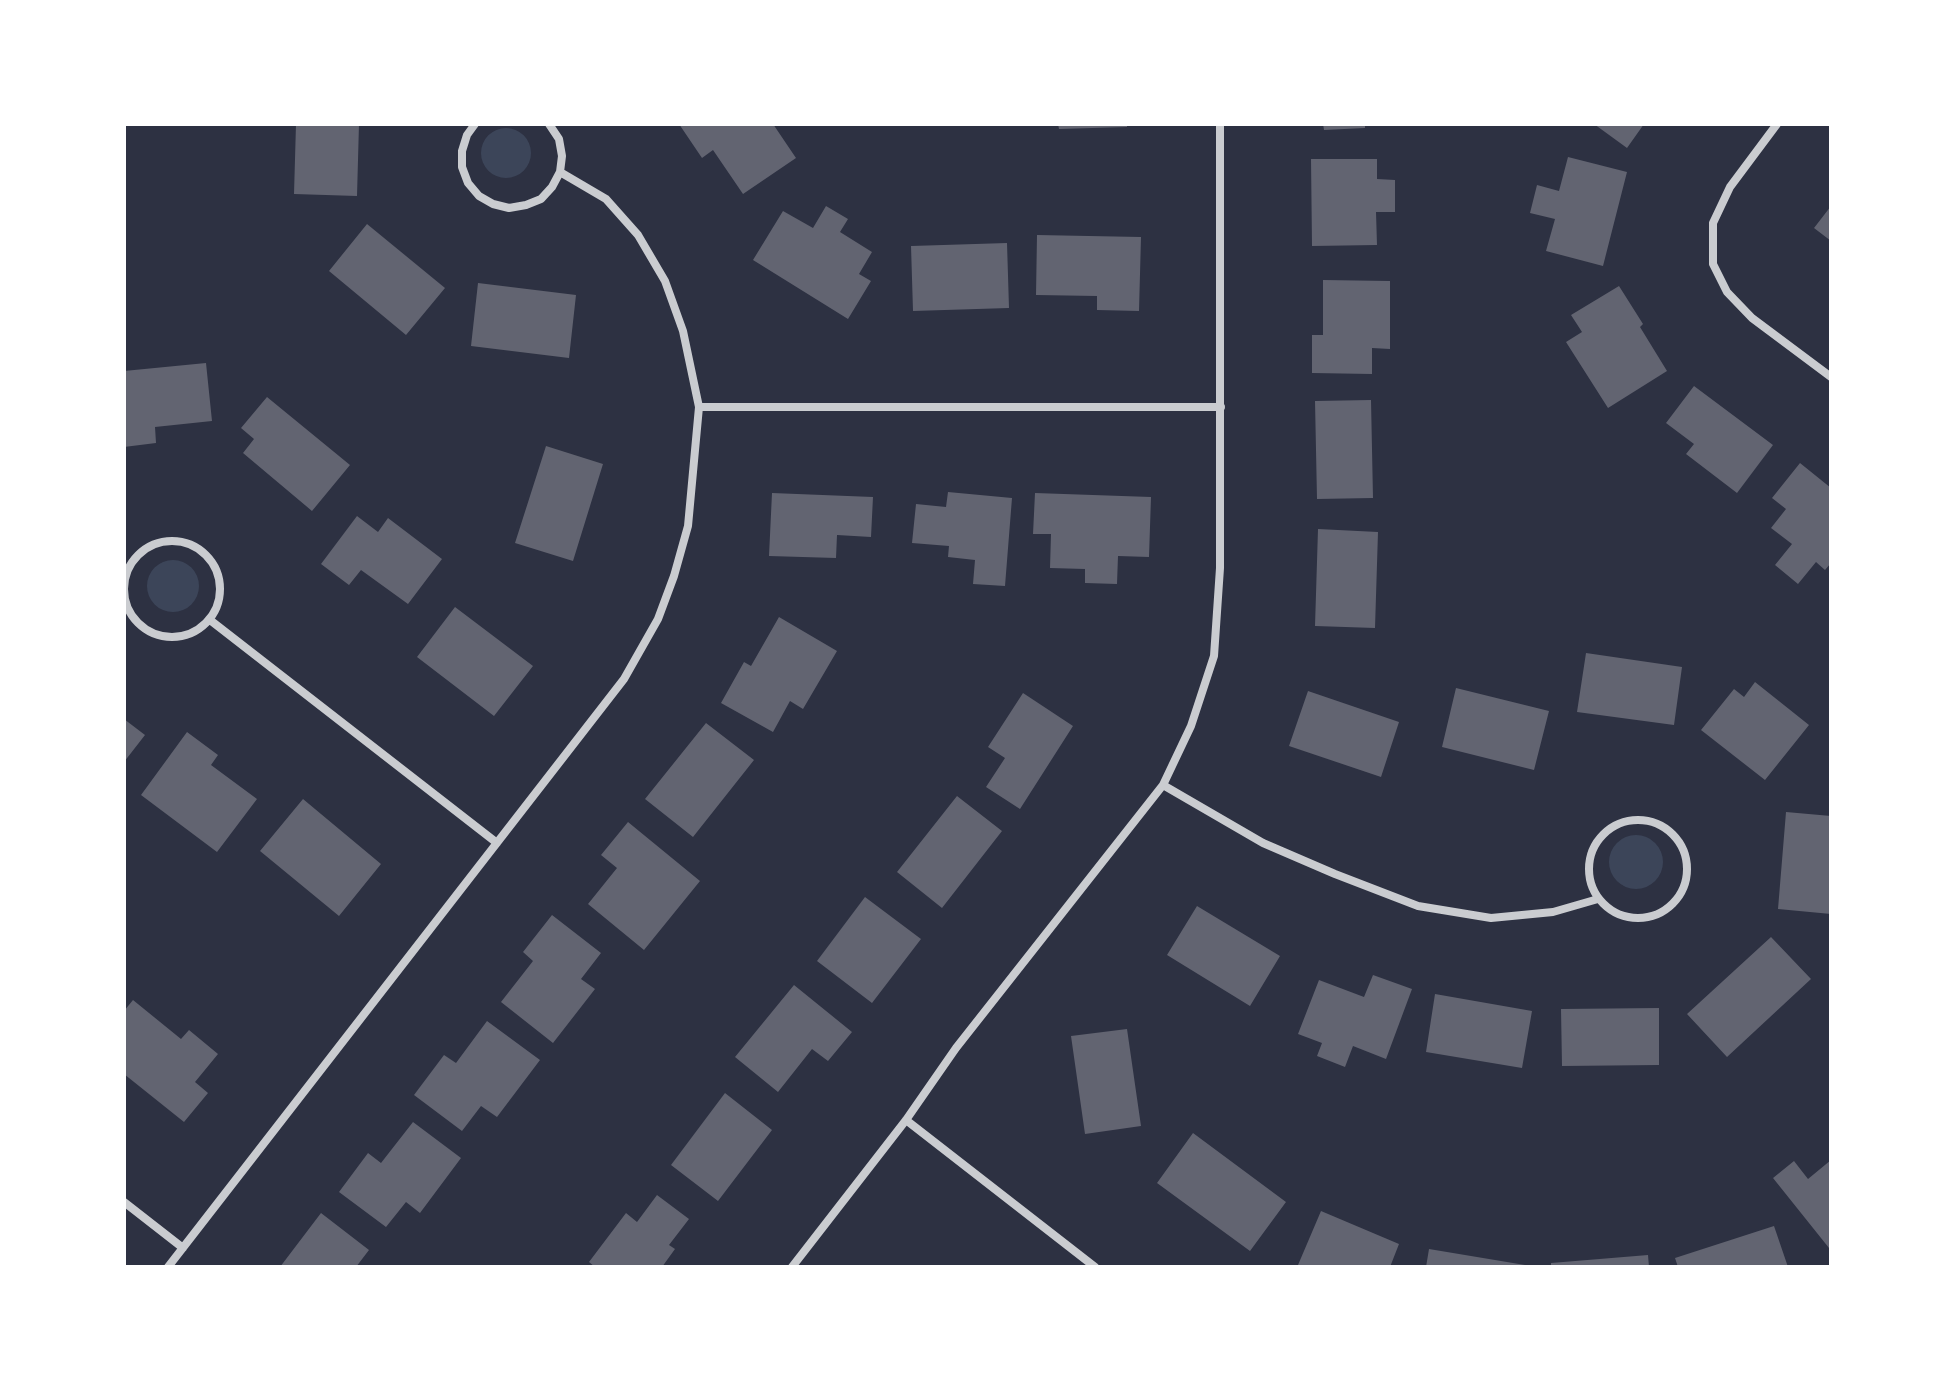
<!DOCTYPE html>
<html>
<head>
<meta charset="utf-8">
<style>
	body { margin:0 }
	#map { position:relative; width:1955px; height:1391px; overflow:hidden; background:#2d3142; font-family:Cabin,sans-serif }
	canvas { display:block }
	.frame { position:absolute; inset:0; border:126px solid #fff; pointer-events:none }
</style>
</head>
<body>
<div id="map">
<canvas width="1955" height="1391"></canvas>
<div class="frame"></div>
</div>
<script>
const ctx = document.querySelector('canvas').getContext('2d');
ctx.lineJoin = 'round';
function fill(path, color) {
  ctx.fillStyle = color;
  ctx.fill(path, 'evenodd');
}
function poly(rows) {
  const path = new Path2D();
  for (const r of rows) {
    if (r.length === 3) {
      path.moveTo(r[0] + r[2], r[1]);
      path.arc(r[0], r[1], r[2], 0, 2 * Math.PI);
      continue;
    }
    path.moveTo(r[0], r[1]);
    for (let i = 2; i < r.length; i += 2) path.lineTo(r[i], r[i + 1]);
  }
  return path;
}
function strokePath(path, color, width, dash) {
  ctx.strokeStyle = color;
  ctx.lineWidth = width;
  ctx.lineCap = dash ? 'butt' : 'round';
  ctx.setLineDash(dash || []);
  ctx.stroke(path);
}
fill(poly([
	[506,153,25],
	[173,586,26],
	[1636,862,27]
]), '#3c4559');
fill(poly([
	[296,124,359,124,357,196,294,194],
	[679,124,773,124,796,158,743,194,713,150,702,158],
	[1058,124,1127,124,1127,127,1059,129],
	[1323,124,1365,124,1365,128,1324,130],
	[1594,124,1644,124,1627,148],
	[1568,157,1627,172,1603,266,1546,251,1555,219,1530,213,1537,185,1559,191],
	[1311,159,1377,159,1377,179,1395,180,1395,212,1376,212,1377,245,1312,246],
	[826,206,848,219,840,232,872,252,859,274,871,281,848,319,753,260,783,211,813,228],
	[1831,206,1831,241,1814,228],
	[367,224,445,288,406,335,329,271],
	[1037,235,1141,237,1139,311,1097,310,1097,296,1036,295],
	[1007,243,1009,308,913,311,911,246],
	[1323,280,1390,281,1390,349,1372,348,1372,374,1312,373,1312,335,1323,335],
	[478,283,576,295,569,358,471,346],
	[1619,286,1643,324,1640,327,1667,371,1608,408,1566,342,1582,332,1571,315],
	[206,363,212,421,155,427,156,443,124,447,124,371],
	[1694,386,1773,445,1737,493,1686,454,1694,444,1666,423],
	[267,397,350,465,312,511,243,453,254,439,241,428],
	[1371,400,1373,498,1317,499,1315,401],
	[546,446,603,464,573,561,515,543],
	[1800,463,1831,488,1831,563,1825,570,1816,562,1798,584,1775,565,1792,544,1771,528,1786,509,1772,498],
	[948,492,1012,498,1005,586,973,584,975,560,948,557,949,546,912,543,916,504,946,507],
	[772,493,873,497,871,537,837,535,836,558,769,556],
	[1035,493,1151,497,1149,557,1118,556,1117,584,1085,583,1085,569,1050,568,1051,534,1033,534],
	[357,516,378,532,388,518,442,559,408,604,361,570,349,585,321,564],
	[1318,529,1378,532,1375,628,1315,626],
	[455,607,533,666,494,716,417,657],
	[779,617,837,651,803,709,790,701,773,732,721,703,744,662,751,666],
	[1586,653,1682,667,1674,725,1577,712],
	[1755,682,1809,725,1765,780,1701,730,1734,689,1744,697],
	[1456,688,1549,711,1534,770,1442,747],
	[1308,691,1399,722,1381,777,1289,746],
	[1023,693,1073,726,1020,809,986,787,1005,758,988,747],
	[124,719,145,735,124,762],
	[706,723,754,760,693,837,645,799],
	[187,732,218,755,211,765,257,799,217,852,141,795],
	[957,796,1002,831,942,908,897,872],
	[303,799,381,864,339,916,260,851],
	[1786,812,1831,816,1831,914,1778,909],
	[628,822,700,881,644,950,588,904,617,868,601,855],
	[865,897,921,939,872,1003,817,961],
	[1197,906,1280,956,1250,1006,1167,955],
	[552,915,601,953,581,979,595,989,553,1043,501,1002,533,961,523,952],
	[1771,937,1811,979,1727,1057,1687,1014],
	[1373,975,1412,989,1386,1059,1353,1046,1345,1067,1317,1056,1322,1043,1298,1034,1319,980,1364,997],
	[794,985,852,1032,828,1061,812,1049,778,1092,735,1057],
	[1435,994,1532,1011,1522,1068,1426,1052],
	[133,1000,181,1039,189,1030,218,1054,195,1082,208,1093,184,1122,124,1074,124,1011],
	[1659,1008,1659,1065,1562,1066,1561,1009],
	[487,1021,540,1060,497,1117,481,1106,462,1131,414,1095,444,1055,456,1063],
	[1127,1029,1141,1126,1085,1134,1071,1036],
	[725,1093,772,1130,718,1201,671,1165],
	[413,1122,461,1158,420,1213,406,1202,386,1227,339,1192,368,1153,381,1163],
	[1193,1133,1286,1202,1250,1251,1157,1183],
	[1831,1160,1831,1246,1829,1248,1773,1178,1794,1161,1808,1179],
	[657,1195,689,1219,669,1245,675,1249,662,1267,595,1267,589,1262,626,1213,637,1222],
	[1321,1211,1399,1244,1390,1267,1303,1267,1298,1265],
	[321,1213,369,1250,356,1267,280,1267],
	[1774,1226,1788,1267,1678,1267,1675,1258],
	[1429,1249,1525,1265,1525,1267,1426,1267],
	[1648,1255,1649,1267,1551,1267,1551,1263]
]), '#626471');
strokePath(poly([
	[475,124,467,135,462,151,462,167,468,183,479,196,493,204,509,208,526,205,541,199,552,187,560,172,562,156,559,139,549,124],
	[1777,124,1730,187,1713,223,1713,264,1727,292,1752,318,1831,377],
	[699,407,1221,407],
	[172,589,48],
	[210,620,497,843],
	[1163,785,1263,843,1335,874,1418,906,1491,918,1553,912,1598,899],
	[1638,869,49],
	[906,1120,1095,1267],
	[124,1202,183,1248],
	[168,1267,624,679,658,619,674,576,688,526,699,407,683,331,665,281,638,235,606,199,560,172],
	[792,1267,906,1120,956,1048,1163,785,1191,726,1214,656,1220,568,1220,124]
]), '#caccd0', 8);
</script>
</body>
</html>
